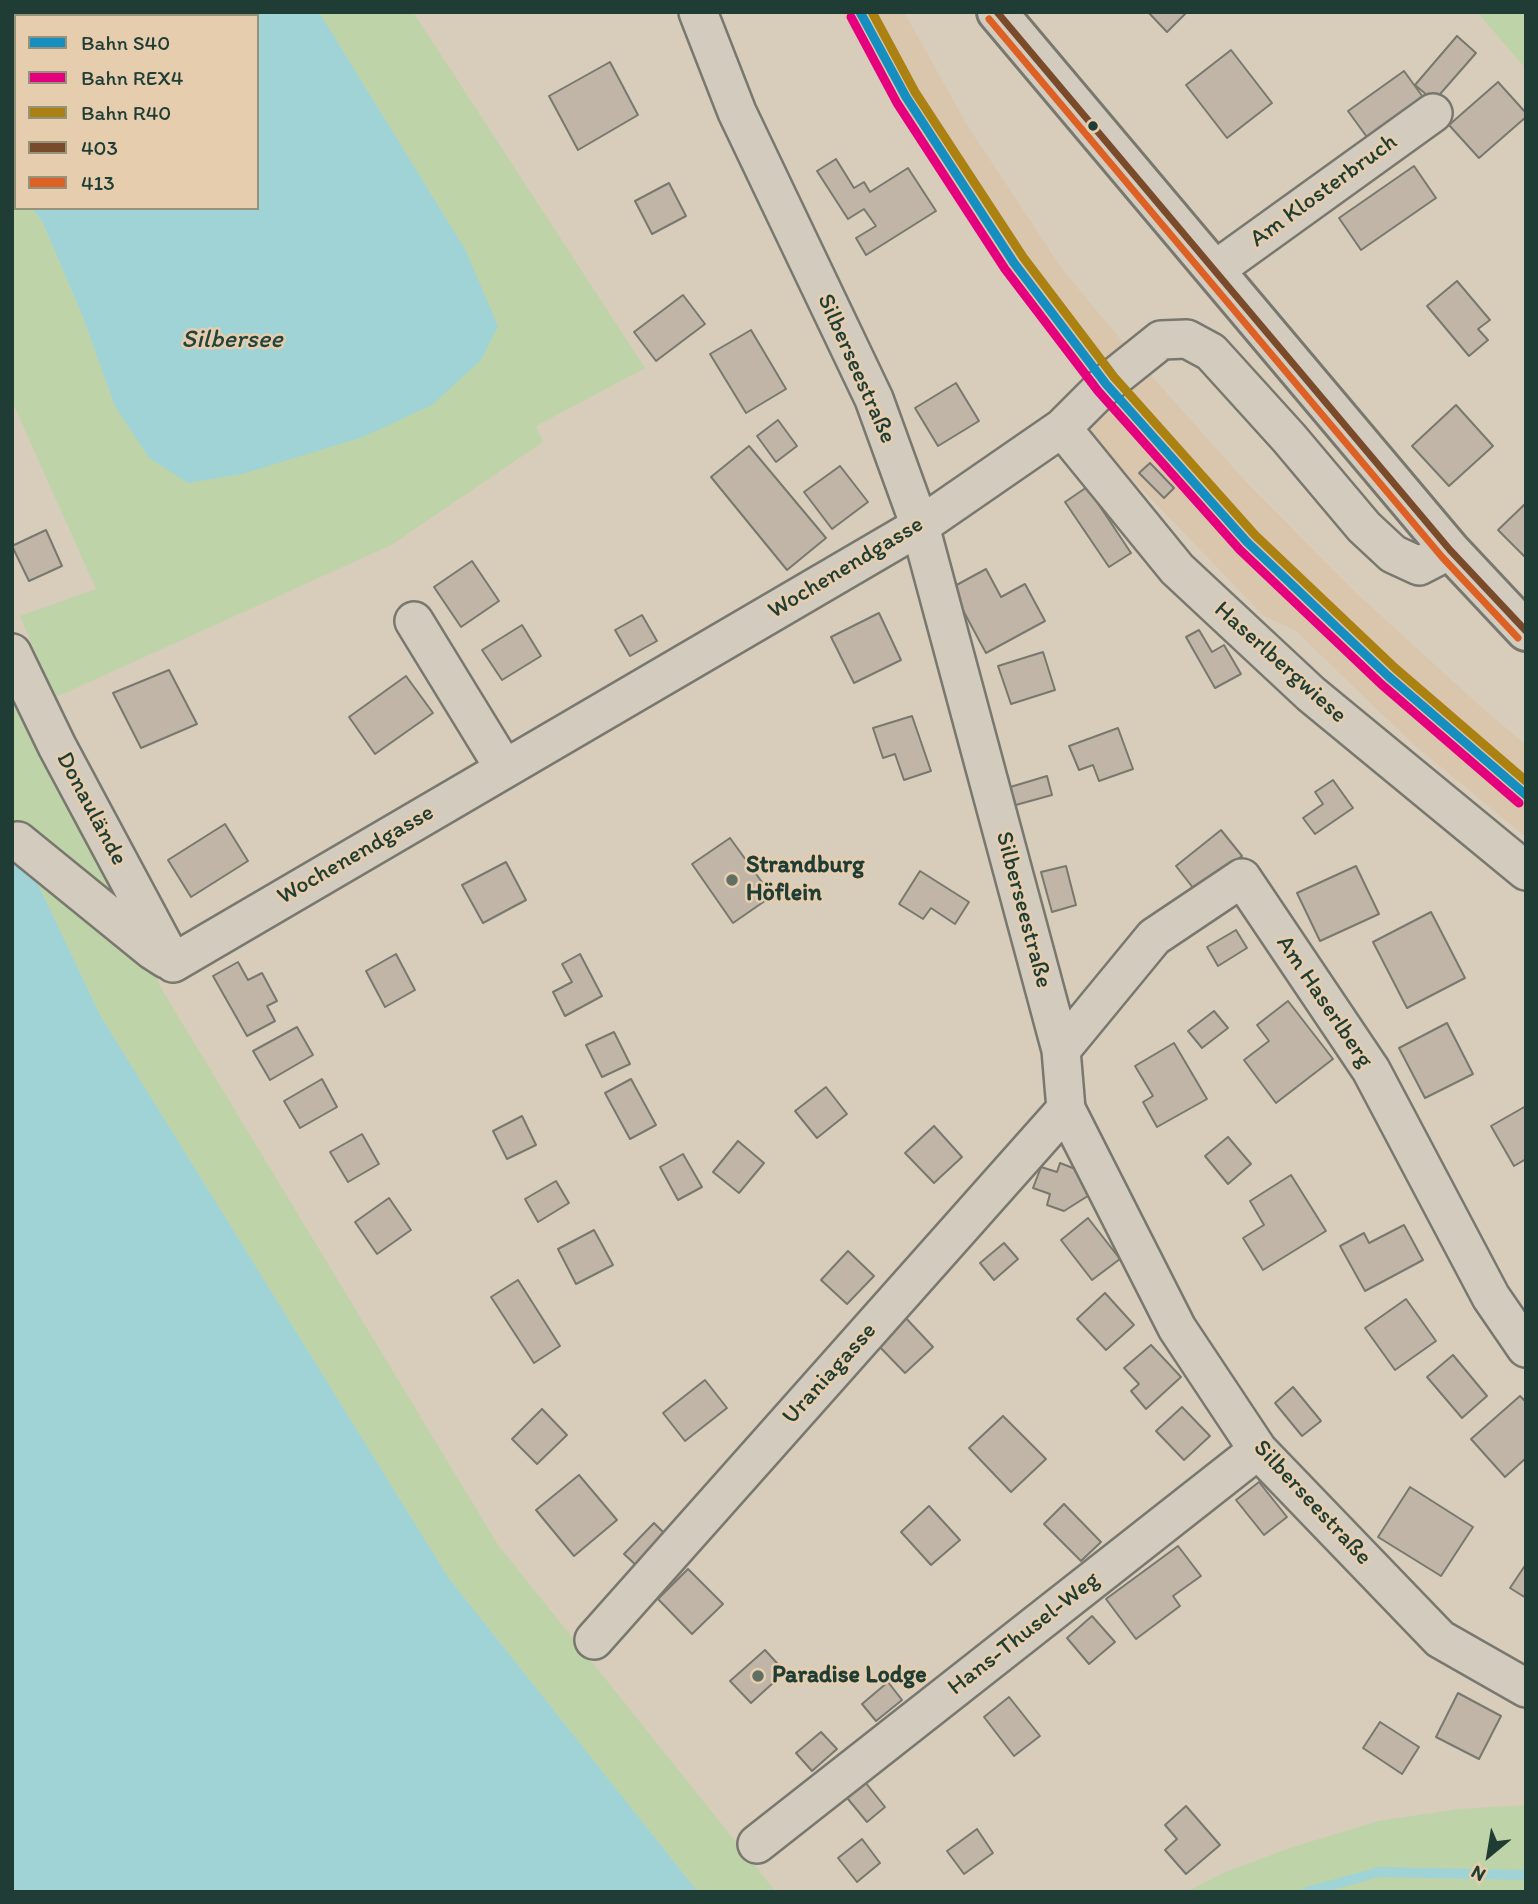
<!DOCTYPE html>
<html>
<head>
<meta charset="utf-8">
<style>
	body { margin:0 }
	#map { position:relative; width:1538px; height:1904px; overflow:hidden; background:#d8ccbb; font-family:Itim,sans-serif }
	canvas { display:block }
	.frame { position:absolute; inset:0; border:14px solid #1f3d34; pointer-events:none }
	.legend { position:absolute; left:14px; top:14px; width:245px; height:196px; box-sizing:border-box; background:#e5cdae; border:2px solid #96937d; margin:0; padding:9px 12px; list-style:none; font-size:21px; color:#1f3d34 }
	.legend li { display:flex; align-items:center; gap:14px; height:35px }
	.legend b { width:35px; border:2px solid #96937d }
	.north { position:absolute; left:1454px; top:1820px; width:70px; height:70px; -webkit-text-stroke:5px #e5cdae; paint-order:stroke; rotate:210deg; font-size:19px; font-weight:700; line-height:28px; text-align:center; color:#1f3d34 }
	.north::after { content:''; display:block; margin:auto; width:24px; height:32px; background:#1f3d34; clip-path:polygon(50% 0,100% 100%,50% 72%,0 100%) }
</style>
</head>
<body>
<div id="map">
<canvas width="1538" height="1904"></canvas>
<div class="frame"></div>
<ul class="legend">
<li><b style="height:9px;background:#168fc0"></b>Bahn S40</li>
<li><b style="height:9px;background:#e5007d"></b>Bahn REX4</li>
<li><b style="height:9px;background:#ab8112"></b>Bahn R40</li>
<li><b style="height:9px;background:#7a4b2a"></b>403</li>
<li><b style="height:9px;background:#dd6124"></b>413</li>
</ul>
<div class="north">N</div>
</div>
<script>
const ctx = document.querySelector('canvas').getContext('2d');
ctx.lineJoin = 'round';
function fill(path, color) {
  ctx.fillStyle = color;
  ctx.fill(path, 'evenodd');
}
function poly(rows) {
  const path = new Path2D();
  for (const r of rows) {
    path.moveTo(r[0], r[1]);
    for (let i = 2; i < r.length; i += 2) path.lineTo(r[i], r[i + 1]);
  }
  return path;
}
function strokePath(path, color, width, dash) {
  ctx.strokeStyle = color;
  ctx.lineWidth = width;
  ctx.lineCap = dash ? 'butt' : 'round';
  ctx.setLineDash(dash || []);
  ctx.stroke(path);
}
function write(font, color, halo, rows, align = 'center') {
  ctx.font = font + ' Itim,sans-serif';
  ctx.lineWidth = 5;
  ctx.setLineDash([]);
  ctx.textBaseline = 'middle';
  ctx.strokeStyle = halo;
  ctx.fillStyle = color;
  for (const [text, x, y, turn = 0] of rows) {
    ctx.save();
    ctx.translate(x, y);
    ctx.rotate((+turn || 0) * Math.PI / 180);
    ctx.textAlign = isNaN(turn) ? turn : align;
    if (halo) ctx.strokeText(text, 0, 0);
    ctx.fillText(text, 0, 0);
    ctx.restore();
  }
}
fill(poly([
	[842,12,904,12,967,125,1062,269,1127,347,1083,379,940,177],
	[1148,372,1245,481,1355,592,1480,706,1526,745,1526,837,1413,744,1295,630,1264,616,1134,481,1116,477,1088,436,1090,413]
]), '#d9c6ad');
fill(poly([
	[319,12,413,12,645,368,536,426,543,442,391,545,54,698,20,616,96,589,12,401,12,183,16,188,16,208,32,208,42,221,82,315,115,406,465,249],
	[1477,12,1526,12,1526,69],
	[12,683,115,898,164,993,498,1545,776,1892,698,1892,448,1577,100,1015,12,829],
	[1526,1805,1526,1892,1186,1892,1221,1874,1290,1848,1378,1821,1459,1809]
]), '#bfd3a8');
fill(poly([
	[12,12,319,12,465,249,498,326,481,360,432,405,363,437,242,474,188,483,149,458,115,406,82,315,42,221,32,208,257,208,257,16,16,16,16,188,12,183],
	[12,829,100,1015,448,1577,698,1892,12,1892]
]), '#9fd3d6');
strokePath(poly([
	[1307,1892,1379,1872,1526,1875]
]), '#9fd3d6', 10);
const building = poly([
	[1148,12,1187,12,1167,32,1148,12],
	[1457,36,1476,53,1434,101,1415,85,1457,36],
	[1231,50,1272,103,1227,138,1186,85,1231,50],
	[610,62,638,115,578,150,549,96,610,62],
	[1404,71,1428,104,1372,144,1348,111,1404,71],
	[1498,82,1526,113,1526,117,1479,158,1449,125,1498,82],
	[836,159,854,188,864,182,870,192,908,168,936,211,866,255,856,238,876,226,864,209,848,219,817,171,836,159],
	[1414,166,1436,198,1361,250,1339,218,1414,166],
	[669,183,686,216,652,234,635,201,669,183],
	[1457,281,1490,320,1478,329,1488,340,1469,356,1427,306,1457,281],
	[683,295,705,324,656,361,634,332,683,295],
	[751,330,786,389,746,413,710,354,751,330],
	[956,383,979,421,938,446,915,408,956,383],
	[1456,405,1493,446,1449,486,1412,446,1456,405],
	[778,420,797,446,776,462,757,436,778,420],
	[749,446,826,538,787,570,711,477,749,446],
	[1150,463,1174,488,1164,498,1139,473,1150,463],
	[840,466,868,502,832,529,804,492,840,466],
	[1087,487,1131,553,1109,567,1065,502,1087,487],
	[1526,503,1526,558,1498,530,1526,503],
	[46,530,62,566,29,581,12,546,46,530],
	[472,561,499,601,461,627,434,587,472,561],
	[986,569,1001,597,1025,584,1045,621,986,653,951,588,986,569],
	[879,613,901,660,854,683,831,637,879,613],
	[642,615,657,641,630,656,615,630,642,615],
	[522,625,541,656,502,680,482,650,522,625],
	[1199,630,1212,652,1224,645,1241,674,1215,688,1186,637,1199,630],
	[1043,652,1055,690,1011,704,998,666,1043,652],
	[169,670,197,724,141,748,113,693,169,670],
	[406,676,433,713,375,754,349,717,406,676],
	[912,716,931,771,904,780,895,754,883,758,873,728,912,716],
	[1118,728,1133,769,1099,781,1093,765,1079,770,1069,746,1118,728],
	[1047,776,1052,795,1012,806,1007,788,1047,776],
	[1333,780,1353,808,1315,834,1303,818,1323,804,1315,792,1333,780],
	[225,824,248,861,191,897,168,860,225,824],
	[1221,830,1242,856,1197,893,1176,866,1221,830],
	[730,838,772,896,733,923,692,864,730,838],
	[506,862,526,900,483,923,462,885,506,862],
	[1066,866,1076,905,1052,912,1041,872,1066,866],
	[1356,866,1379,914,1320,941,1297,893,1356,866],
	[920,871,969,902,955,924,931,908,923,919,899,904,920,871],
	[1431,912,1465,978,1407,1008,1373,942,1431,912],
	[1236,930,1247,948,1218,966,1207,947,1236,930],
	[396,954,415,990,385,1007,366,971,396,954],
	[580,954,602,996,565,1016,553,992,572,982,562,964,580,954],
	[238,962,248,980,262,973,277,1001,267,1006,275,1021,247,1036,213,976,238,962],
	[1288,1001,1333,1059,1276,1103,1244,1060,1269,1041,1257,1025,1288,1001],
	[1214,1011,1228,1028,1202,1048,1188,1031,1214,1011],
	[1447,1023,1473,1074,1425,1098,1399,1048,1447,1023],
	[297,1027,313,1055,270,1080,253,1051,297,1027],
	[614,1032,630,1064,602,1077,586,1045,614,1032],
	[1174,1043,1207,1099,1157,1127,1143,1102,1153,1096,1135,1066,1174,1043],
	[322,1079,337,1107,300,1128,284,1101,322,1079],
	[631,1079,656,1125,630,1139,605,1093,631,1079],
	[826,1087,847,1114,817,1138,795,1111,826,1087],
	[1526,1106,1526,1159,1514,1166,1491,1126,1526,1106],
	[522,1116,536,1145,507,1159,493,1131,522,1116],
	[934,1126,962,1157,934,1183,905,1153,934,1126],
	[362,1134,379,1164,348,1182,330,1152,362,1134],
	[1228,1137,1251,1164,1228,1184,1205,1156,1228,1137],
	[738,1141,764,1163,739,1193,713,1172,738,1141],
	[683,1154,702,1187,678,1200,660,1167,683,1154],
	[1060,1163,1078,1170,1091,1194,1064,1211,1047,1205,1050,1194,1033,1188,1041,1167,1057,1172,1060,1163],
	[1291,1175,1326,1231,1263,1270,1243,1238,1264,1225,1250,1201,1291,1175],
	[556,1181,569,1203,538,1222,525,1199,556,1181],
	[389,1198,411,1230,377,1254,355,1222,389,1198],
	[1088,1218,1120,1259,1092,1280,1061,1240,1088,1218],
	[1404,1225,1423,1260,1365,1291,1340,1246,1364,1233,1369,1243,1404,1225],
	[594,1230,613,1265,576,1284,558,1249,594,1230],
	[1004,1243,1018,1259,994,1280,980,1263,1004,1243],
	[848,1251,874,1276,847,1304,821,1280,848,1251],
	[518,1280,560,1346,534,1363,491,1297,518,1280],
	[1105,1293,1134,1325,1106,1350,1077,1319,1105,1293],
	[1406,1299,1436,1341,1395,1370,1365,1328,1406,1299],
	[903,1315,933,1347,905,1373,875,1342,903,1315],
	[1151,1345,1181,1377,1146,1409,1131,1391,1139,1384,1124,1368,1151,1345],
	[1453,1355,1487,1396,1462,1418,1427,1377,1453,1355],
	[705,1380,727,1408,685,1441,663,1413,705,1380],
	[1293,1387,1321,1421,1302,1436,1275,1403,1293,1387],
	[1520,1396,1526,1402,1526,1458,1505,1477,1471,1439,1520,1396],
	[1182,1407,1210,1436,1184,1460,1156,1431,1182,1407],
	[542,1409,567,1435,537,1464,512,1439,542,1409],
	[1003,1416,1046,1459,1011,1492,969,1448,1003,1416],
	[579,1475,617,1520,574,1556,536,1510,579,1475],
	[1259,1482,1287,1517,1264,1535,1236,1500,1259,1482],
	[1410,1487,1473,1527,1441,1576,1378,1537,1410,1487],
	[1064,1504,1101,1542,1081,1561,1044,1524,1064,1504],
	[929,1506,960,1540,931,1565,901,1532,929,1506],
	[654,1523,667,1536,638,1567,624,1554,654,1523],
	[1178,1546,1201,1576,1173,1596,1180,1606,1136,1639,1106,1599,1178,1546],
	[1526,1564,1526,1598,1510,1588,1526,1564],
	[688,1569,723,1604,692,1634,658,1599,688,1569],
	[1092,1616,1115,1642,1089,1664,1067,1638,1092,1616],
	[765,1650,785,1672,751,1703,730,1681,765,1650],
	[888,1682,902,1700,876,1721,862,1704,888,1682],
	[1458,1693,1501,1716,1479,1759,1436,1737,1458,1693],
	[1009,1697,1040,1736,1014,1756,984,1717,1009,1697],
	[1380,1722,1419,1747,1402,1774,1363,1748,1380,1722],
	[821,1732,837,1749,812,1771,796,1753,821,1732],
	[861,1777,885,1807,867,1822,843,1793,861,1777],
	[1186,1806,1220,1845,1186,1874,1165,1850,1177,1839,1165,1825,1186,1806],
	[977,1829,993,1853,964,1874,947,1851,977,1829],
	[862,1839,880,1863,857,1882,838,1858,862,1839]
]);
fill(building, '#c0b5a7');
strokePath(building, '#78786f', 2);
const minor = poly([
	[698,12,737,112,874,399,920,526,1061,1050,1066,1109,1177,1328,1258,1450,1440,1639,1526,1688],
	[1215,270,1433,113],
	[1062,428,1177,569,1311,694,1526,871],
	[414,621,504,768],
	[12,653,57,746,173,963],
	[18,841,152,950,166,959],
	[173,963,920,526,1062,428,1106,384,1161,340,1187,339,1211,352,1289,438,1364,527,1393,554,1419,566,1450,550],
	[1061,1050,1154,937,1242,878,1371,1070,1491,1297,1526,1348],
	[594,1640,1066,1109],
	[757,1844,1258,1450]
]);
const major = poly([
	[997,12,1450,550,1526,631]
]);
strokePath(minor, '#78786f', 42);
strokePath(major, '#78786f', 44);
strokePath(minor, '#d4cbbf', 37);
strokePath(major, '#d4cbbf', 38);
strokePath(poly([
	[997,12,1450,550,1526,631]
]), '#7a4b2a', 7);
strokePath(poly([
	[989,19,1442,557,1518,638]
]), '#dd6124', 7);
strokePath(poly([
	[860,12,906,97,1014,263,1106,384,1247,542,1388,676,1526,795]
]), '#168fc0', 9);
strokePath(poly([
	[851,17,897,103,1005,269,1098,391,1240,550,1381,684,1519,803]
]), '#e5007d', 9);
strokePath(poly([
	[872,12,915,92,1023,257,1114,377,1255,535,1395,668,1526,781]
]), '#ab8112', 9);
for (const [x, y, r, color] of [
	[1093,126,6,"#1f3d34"],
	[732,880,7,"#606f63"],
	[758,1676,7,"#606f63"]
]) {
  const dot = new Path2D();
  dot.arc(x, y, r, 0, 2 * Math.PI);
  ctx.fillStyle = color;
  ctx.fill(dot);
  strokePath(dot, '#e5cdae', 2.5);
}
write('24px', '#1f3d34', '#e5cdae', [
	["Am Klosterbruch",1324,191,-36],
	["Silberseestraße",856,369,66],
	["Wochenendgasse",846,568,-31],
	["Haserlbergwiese",1280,663,42],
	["Donaulände",91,809,62],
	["Wochenendgasse",356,855,-30],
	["Silberseestraße",1023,910,75],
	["Am Haserlberg",1324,1002,56],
	["Uraniagasse",830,1374,-48],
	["Silberseestraße",1312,1503,47],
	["Hans-Thusel-Weg",1024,1634,-38]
]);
write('bold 24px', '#1f3d34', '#e5cdae', [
	["Strandburg",746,866],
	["Höflein",746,894],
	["Paradise Lodge",772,1676]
], 'left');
write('italic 26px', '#24453d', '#e5cdae', [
	["Silbersee",232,340]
]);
</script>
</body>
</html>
